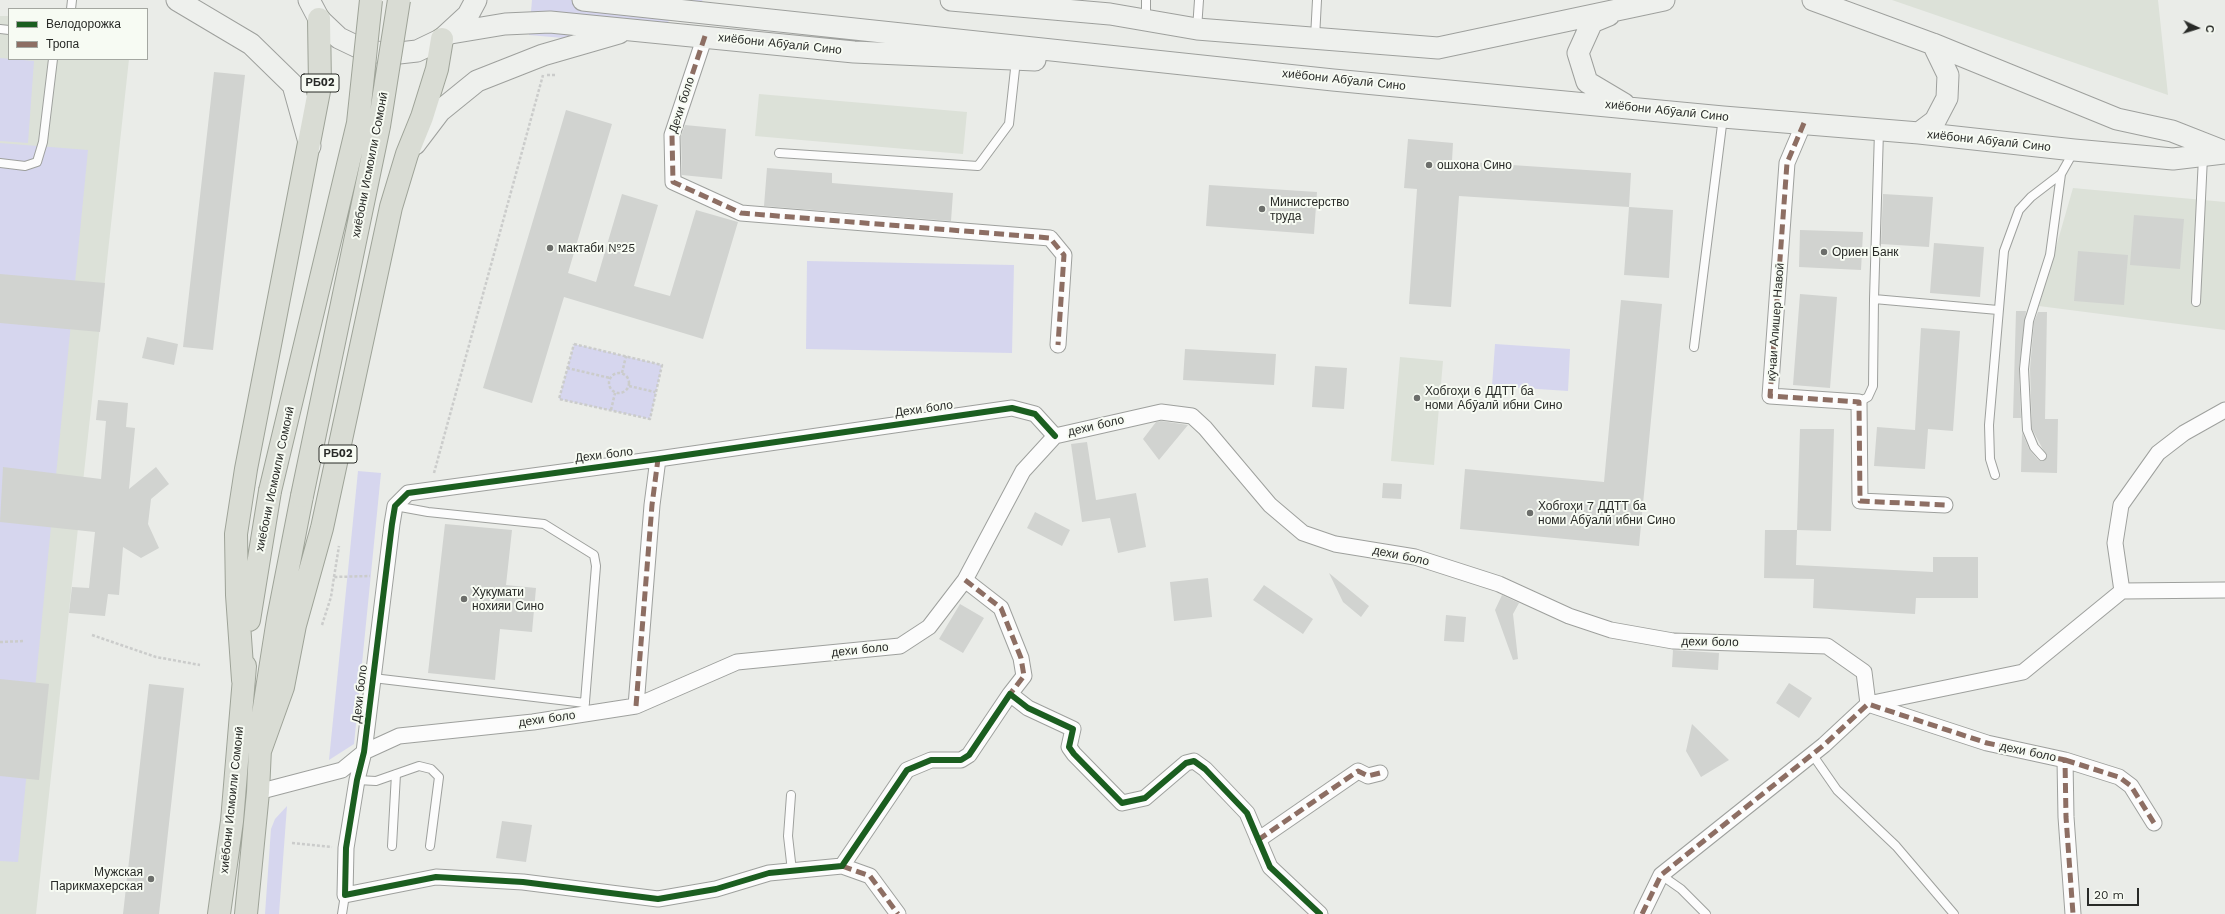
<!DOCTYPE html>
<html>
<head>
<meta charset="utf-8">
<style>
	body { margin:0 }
	#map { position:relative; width:2225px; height:914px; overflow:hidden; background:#eaece8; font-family:"Work Sans",sans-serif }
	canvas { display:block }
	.legend { position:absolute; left:8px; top:8px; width:140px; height:52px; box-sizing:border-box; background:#f7fbf3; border:1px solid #a4a7a1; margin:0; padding:5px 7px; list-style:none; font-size:12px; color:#282a27 }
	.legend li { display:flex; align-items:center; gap:8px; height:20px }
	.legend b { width:20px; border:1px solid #a4a7a1 }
	.north { position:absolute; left:2177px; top:8px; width:40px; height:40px; -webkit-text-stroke:3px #f7fbf3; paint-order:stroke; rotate:94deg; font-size:11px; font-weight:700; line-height:16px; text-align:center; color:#282a27 }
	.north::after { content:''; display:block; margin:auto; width:14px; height:18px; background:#282a27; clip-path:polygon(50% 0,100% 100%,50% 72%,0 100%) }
	.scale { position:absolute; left:2087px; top:888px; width:52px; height:18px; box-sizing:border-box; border:2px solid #282a27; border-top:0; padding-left:5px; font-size:12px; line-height:14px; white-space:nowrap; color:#282a27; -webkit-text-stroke:3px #f7fbf3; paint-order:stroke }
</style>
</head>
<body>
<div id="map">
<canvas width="2225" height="914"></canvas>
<ul class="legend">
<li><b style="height:5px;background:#1b5e20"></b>Велодорожка</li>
<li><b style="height:5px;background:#8d6e63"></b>Тропа</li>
</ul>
<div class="north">С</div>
<div class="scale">20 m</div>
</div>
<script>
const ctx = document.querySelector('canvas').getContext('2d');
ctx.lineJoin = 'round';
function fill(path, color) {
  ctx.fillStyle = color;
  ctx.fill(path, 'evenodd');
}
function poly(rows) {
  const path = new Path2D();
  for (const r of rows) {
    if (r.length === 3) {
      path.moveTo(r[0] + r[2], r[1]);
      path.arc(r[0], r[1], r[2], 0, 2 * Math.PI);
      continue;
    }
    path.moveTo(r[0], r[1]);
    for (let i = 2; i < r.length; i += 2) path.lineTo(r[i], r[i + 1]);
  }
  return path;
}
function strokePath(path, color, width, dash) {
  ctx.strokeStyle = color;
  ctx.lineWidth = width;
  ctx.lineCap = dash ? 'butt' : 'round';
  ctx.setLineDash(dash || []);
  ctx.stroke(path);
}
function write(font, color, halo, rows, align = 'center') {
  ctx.font = font + ' "Work Sans",sans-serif';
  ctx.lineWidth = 4;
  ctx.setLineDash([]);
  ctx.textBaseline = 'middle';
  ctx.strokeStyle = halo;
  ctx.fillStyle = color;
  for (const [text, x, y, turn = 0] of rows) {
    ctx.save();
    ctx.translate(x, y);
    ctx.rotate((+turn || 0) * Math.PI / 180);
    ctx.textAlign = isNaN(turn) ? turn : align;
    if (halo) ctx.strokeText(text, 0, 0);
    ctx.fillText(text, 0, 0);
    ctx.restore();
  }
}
fill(poly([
	[1892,0,2158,0,2168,95],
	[0,16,9,16,9,59,129,59,36,914,0,914],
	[759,94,967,112,963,154,755,136],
	[2073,188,2225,202,2225,330,2039,306],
	[1400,357,1443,361,1434,465,1391,461]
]), '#dce1d8');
fill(poly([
	[532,0,703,0,645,36,620,43,529,35],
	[0,58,34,61,28,143,0,141],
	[0,143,88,150,18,862,0,861],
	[807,261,1014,265,1012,353,806,349],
	[574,344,662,365,650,419,559,399],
	[1495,344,1570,349,1568,391,1492,386],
	[358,471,381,473,354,744,329,760],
	[287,806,279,914,265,914,271,829,275,819]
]), '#d6d6ee');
fill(poly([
	[214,72,245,75,213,350,183,347],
	[566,110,612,124,568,273,596,282,622,194,658,205,634,286,670,296,696,210,738,222,703,339,564,297,532,403,483,388],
	[685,125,726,129,722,179,682,175,681,136],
	[1408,139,1453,143,1452,161,1631,173,1629,207,1459,196,1451,307,1409,304,1417,189,1404,188],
	[767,168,832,173,832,183,953,193,951,221,764,206],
	[1209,185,1317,192,1314,234,1206,226],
	[1883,194,1933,197,1929,247,1881,244],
	[1629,207,1673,210,1669,278,1624,275],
	[2134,215,2184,219,2180,269,2130,265],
	[1800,230,1863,232,1861,270,1799,267],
	[1934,243,1984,247,1980,297,1930,293],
	[2078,251,2128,255,2124,305,2074,301],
	[0,274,105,283,100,332,0,323],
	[1800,294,1837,297,1830,388,1793,385],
	[1621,300,1662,304,1639,546,1460,529,1465,469,1604,482],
	[2016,311,2026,311,2019,369,2021,418,2013,418],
	[2038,312,2047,312,2045,419,2058,419,2057,473,2021,472,2022,432,2029,449,2038,460,2043,461,2047,457,2032,429,2030,369,2034,322],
	[1921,328,1960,331,1953,431,1928,429,1925,469,1874,466,1877,427,1915,430],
	[147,337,178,344,174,365,142,358],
	[1185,349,1276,354,1274,385,1183,380],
	[1315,366,1347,368,1344,409,1312,407],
	[98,400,128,403,126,427,135,428,129,489,156,467,169,484,151,499,148,524,159,548,141,558,123,547,119,595,108,594,105,616,69,613,72,587,89,588,95,532,0,522,3,467,101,479,106,421,96,420],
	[1161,421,1188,425,1159,460,1143,439,1156,422],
	[1800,429,1834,429,1831,531,1797,530],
	[1087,442,1096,500,1136,493,1146,547,1118,553,1110,518,1082,522,1071,444],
	[1383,483,1402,484,1401,499,1382,498],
	[1035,512,1070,530,1062,546,1027,528],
	[445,524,512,530,506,585,536,588,532,632,500,629,495,680,428,673],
	[1765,530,1797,530,1796,565,1933,572,1933,557,1978,557,1978,598,1916,598,1915,614,1813,608,1814,579,1764,578],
	[1329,573,1369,606,1361,617,1343,602],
	[1208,578,1212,617,1174,621,1170,582],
	[1264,585,1313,619,1303,634,1253,600],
	[1502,595,1519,603,1513,614,1518,659,1513,660,1495,610],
	[960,604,984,618,963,653,939,639],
	[1446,615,1466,617,1464,642,1444,641],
	[1673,650,1719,653,1718,670,1672,667],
	[0,679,49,684,39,780,0,776],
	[1789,683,1812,698,1799,718,1776,703],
	[149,684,184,688,159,914,123,914],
	[1692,724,1729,760,1701,777,1686,751],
	[502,821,532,825,526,862,496,858]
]), '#d1d3d0');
const service = poly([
	[1146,0,1146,19],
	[71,9,72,0],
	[0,29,9,30],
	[1197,29,1199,0],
	[1315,38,1317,0],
	[1879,131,1874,299,1998,310],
	[779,153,978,166,1009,124,1016,60],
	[0,163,25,166,37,162,43,142,53,59],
	[2196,302,2203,157],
	[1694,347,1723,117],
	[1859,402,1868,397,1873,386,1874,299],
	[2042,456,2034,447,2027,430,2024,369,2029,321,2050,255,2061,174],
	[1995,475,1990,459,1989,425,2004,251,2019,210,2031,197,2061,174,2074,151],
	[395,506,428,512,544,524,594,555,596,566,584,714],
	[373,678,585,703],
	[1812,754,1837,790,1896,846,1954,914],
	[357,780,376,781,419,766,431,769,439,777,430,846],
	[791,795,788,836,792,871],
	[392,846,396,774],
	[1661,875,1681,889,1706,914],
	[342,914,345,895]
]);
const minor = poly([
	[705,36,672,135,673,182,741,213,1050,238,1064,255,1058,345],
	[1804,123,1787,163,1770,396,1859,402,1860,501,1945,505],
	[1055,436,1035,414,1012,408,658,459,408,493,395,506,392,524,364,752,357,780,346,848,345,895,436,877,523,882,658,899,716,889,769,873,842,866,907,770,931,760,961,760,969,755,1010,694,1028,708,1073,729,1069,747,1074,754,1122,803,1145,798,1186,763,1194,761,1205,769,1247,813,1270,867,1320,914],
	[965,580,1001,608,1021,658,1024,676,1010,694],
	[2122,591,2115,543,2121,505,2158,453,2184,433,2225,410],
	[2122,591,2225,590],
	[636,706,652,505,658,459],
	[2065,760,2119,777,2131,786,2154,823],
	[258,792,342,770,364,752,399,736,533,722,636,706,737,662,900,646,929,627,965,580,1023,471,1055,436,1161,412,1192,416,1205,428,1270,505,1303,533,1335,544,1415,557,1499,584,1569,616,1611,630,1673,641,1827,646,1864,672,1868,704,2023,672,2122,591],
	[1258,840,1358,771,1368,776,1380,773],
	[842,866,870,876,898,914],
	[1642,914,1661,875,1824,745,1868,704,1987,743,2065,760,2066,817,2073,914]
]);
const secondary = poly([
	[177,0,251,44,293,85,310,146],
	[309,0,319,19,339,38,364,50,390,54,417,51,442,39,468,15,476,0],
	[583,0,1333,80,1723,117,1919,133,2074,150,2173,159,2225,153],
	[951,0,1110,14,1197,29,1438,48,1664,0],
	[1813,0,1933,44,2117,119,2172,131,2223,151],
	[1609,15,1592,22,1578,53,1587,82,1624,104],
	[451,33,505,24,550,22,854,52,1035,60],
	[1919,133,1935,121,1947,98,1948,75,1933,44],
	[415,144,440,111,477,81,543,55,619,33]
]);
const trunk = poly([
	[249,620,270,491],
	[243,680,237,595,236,534,246,469,320,86,319,19],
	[260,751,283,687,295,625,322,528,391,207,407,154,422,117,437,69,442,39],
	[219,914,232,821,245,666],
	[246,914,258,792,261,727,278,619,302,496]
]);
strokePath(service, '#9ea09d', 10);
strokePath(minor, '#9ea09d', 17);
strokePath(secondary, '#9ea09d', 23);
strokePath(trunk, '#9ea398', 24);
strokePath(poly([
	[547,75,555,75],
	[574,344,662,365,650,419,559,399,574,344],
	[567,368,610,378],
	[619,383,10],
	[622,373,626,356],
	[629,386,655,392],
	[611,410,615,393],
	[434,473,543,75],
	[334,577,339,546],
	[322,625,331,597,334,577,370,576],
	[92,635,156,657,200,665],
	[0,642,25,641],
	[292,843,332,847]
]), '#cbcccb', 2.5, [3, 2]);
strokePath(service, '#fcfcfc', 8);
strokePath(minor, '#fcfcfc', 15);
strokePath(secondary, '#eef0ed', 21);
strokePath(trunk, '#d9dcd4', 22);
const trunkBridge = poly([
	[270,491,358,123,371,0],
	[302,496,379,126,399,0]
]);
strokePath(trunkBridge, '#9ea398', 24, []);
strokePath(trunkBridge, '#d9dcd4', 22);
strokePath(poly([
	[705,36,672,135,673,182,741,213,1050,238,1064,255,1058,345],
	[1804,123,1787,163,1770,396,1859,402,1860,501,1945,505],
	[965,580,1001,608,1021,658,1024,676,1010,694],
	[636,706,652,505,658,459],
	[2065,760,2119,777,2131,786,2154,823],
	[1258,840,1358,771,1368,776,1380,773],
	[842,866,870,876,898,914],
	[1642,914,1661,875,1824,745,1868,704,1987,743,2065,760,2066,817,2073,914]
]), '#8d6e63', 5, [10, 5]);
strokePath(poly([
	[1055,436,1035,414,1012,408,658,459,408,493,395,506,392,524,364,752,357,780,346,848,345,895,436,877,523,882,658,899,716,889,769,873,842,866,907,770,931,760,961,760,969,755,1010,694,1028,708,1073,729,1069,747,1074,754,1122,803,1145,798,1186,763,1194,761,1205,769,1247,813,1270,867,1320,914]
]), '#1b5e20', 6);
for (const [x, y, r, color] of [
	[1429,165,4,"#6c6e6b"],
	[1262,209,4,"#6c6e6b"],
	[550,248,4,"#6c6e6b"],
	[1824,252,4,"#6c6e6b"],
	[1417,398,4,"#6c6e6b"],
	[1530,513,4,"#6c6e6b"],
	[464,599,4,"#6c6e6b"],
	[151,879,4,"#6c6e6b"]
]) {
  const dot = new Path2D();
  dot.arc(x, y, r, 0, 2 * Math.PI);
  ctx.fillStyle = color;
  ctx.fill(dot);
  strokePath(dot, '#f7fbf3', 1.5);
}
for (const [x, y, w] of [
	[320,83,38],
	[338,454,38]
]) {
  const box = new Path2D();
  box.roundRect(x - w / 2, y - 9, w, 18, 3);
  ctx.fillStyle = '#f7fbf3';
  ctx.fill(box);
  strokePath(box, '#282a27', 1);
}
write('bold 11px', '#282a27', null, [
	["РБ02",320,83],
	["РБ02",338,454]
]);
write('12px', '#282a27', '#f7fbf3', [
	["хиёбони Абӯалӣ Сино",780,44,6],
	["хиёбони Абӯалӣ Сино",1344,80,6],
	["Дехи боло",682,105,-72],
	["хиёбони Абӯалӣ Сино",1667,111,6],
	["хиёбони Абӯалӣ Сино",1989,141,6],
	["хиёбони Исмоили Сомонӣ",370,165,-79],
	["кӯчаи Алишер Навоӣ",1776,322,-86],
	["Дехи боло",924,409,-8],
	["дехи боло",1096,426,-13],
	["Дехи боло",604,455,-7],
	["хиёбони Исмоили Сомонӣ",275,479,-78],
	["дехи боло",1401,556,12],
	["дехи боло",1710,642,1],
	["дехи боло",860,650,-6],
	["Дехи боло",360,694,-83],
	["дехи боло",547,719,-8],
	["дехи боло",2028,752,12],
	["хиёбони Исмоили Сомонӣ",232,800,-84]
]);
write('12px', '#282a27', '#f7fbf3', [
	["ошхона Сино",1437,165],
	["Министерство",1270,202],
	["труда",1270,216],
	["мактаби №25",558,248],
	["Ориен Банк",1832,252],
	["Хобгоҳи 6 ДДТТ ба",1425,391],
	["номи Абӯалӣ ибни Сино",1425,405],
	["Хобгоҳи 7 ДДТТ ба",1538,506],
	["номи Абӯалӣ ибни Сино",1538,520],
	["Хукумати",472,592],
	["нохияи Сино",472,606],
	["Мужская",143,872,"right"],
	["Парикмахерская",143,886,"right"]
], 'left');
</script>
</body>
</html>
